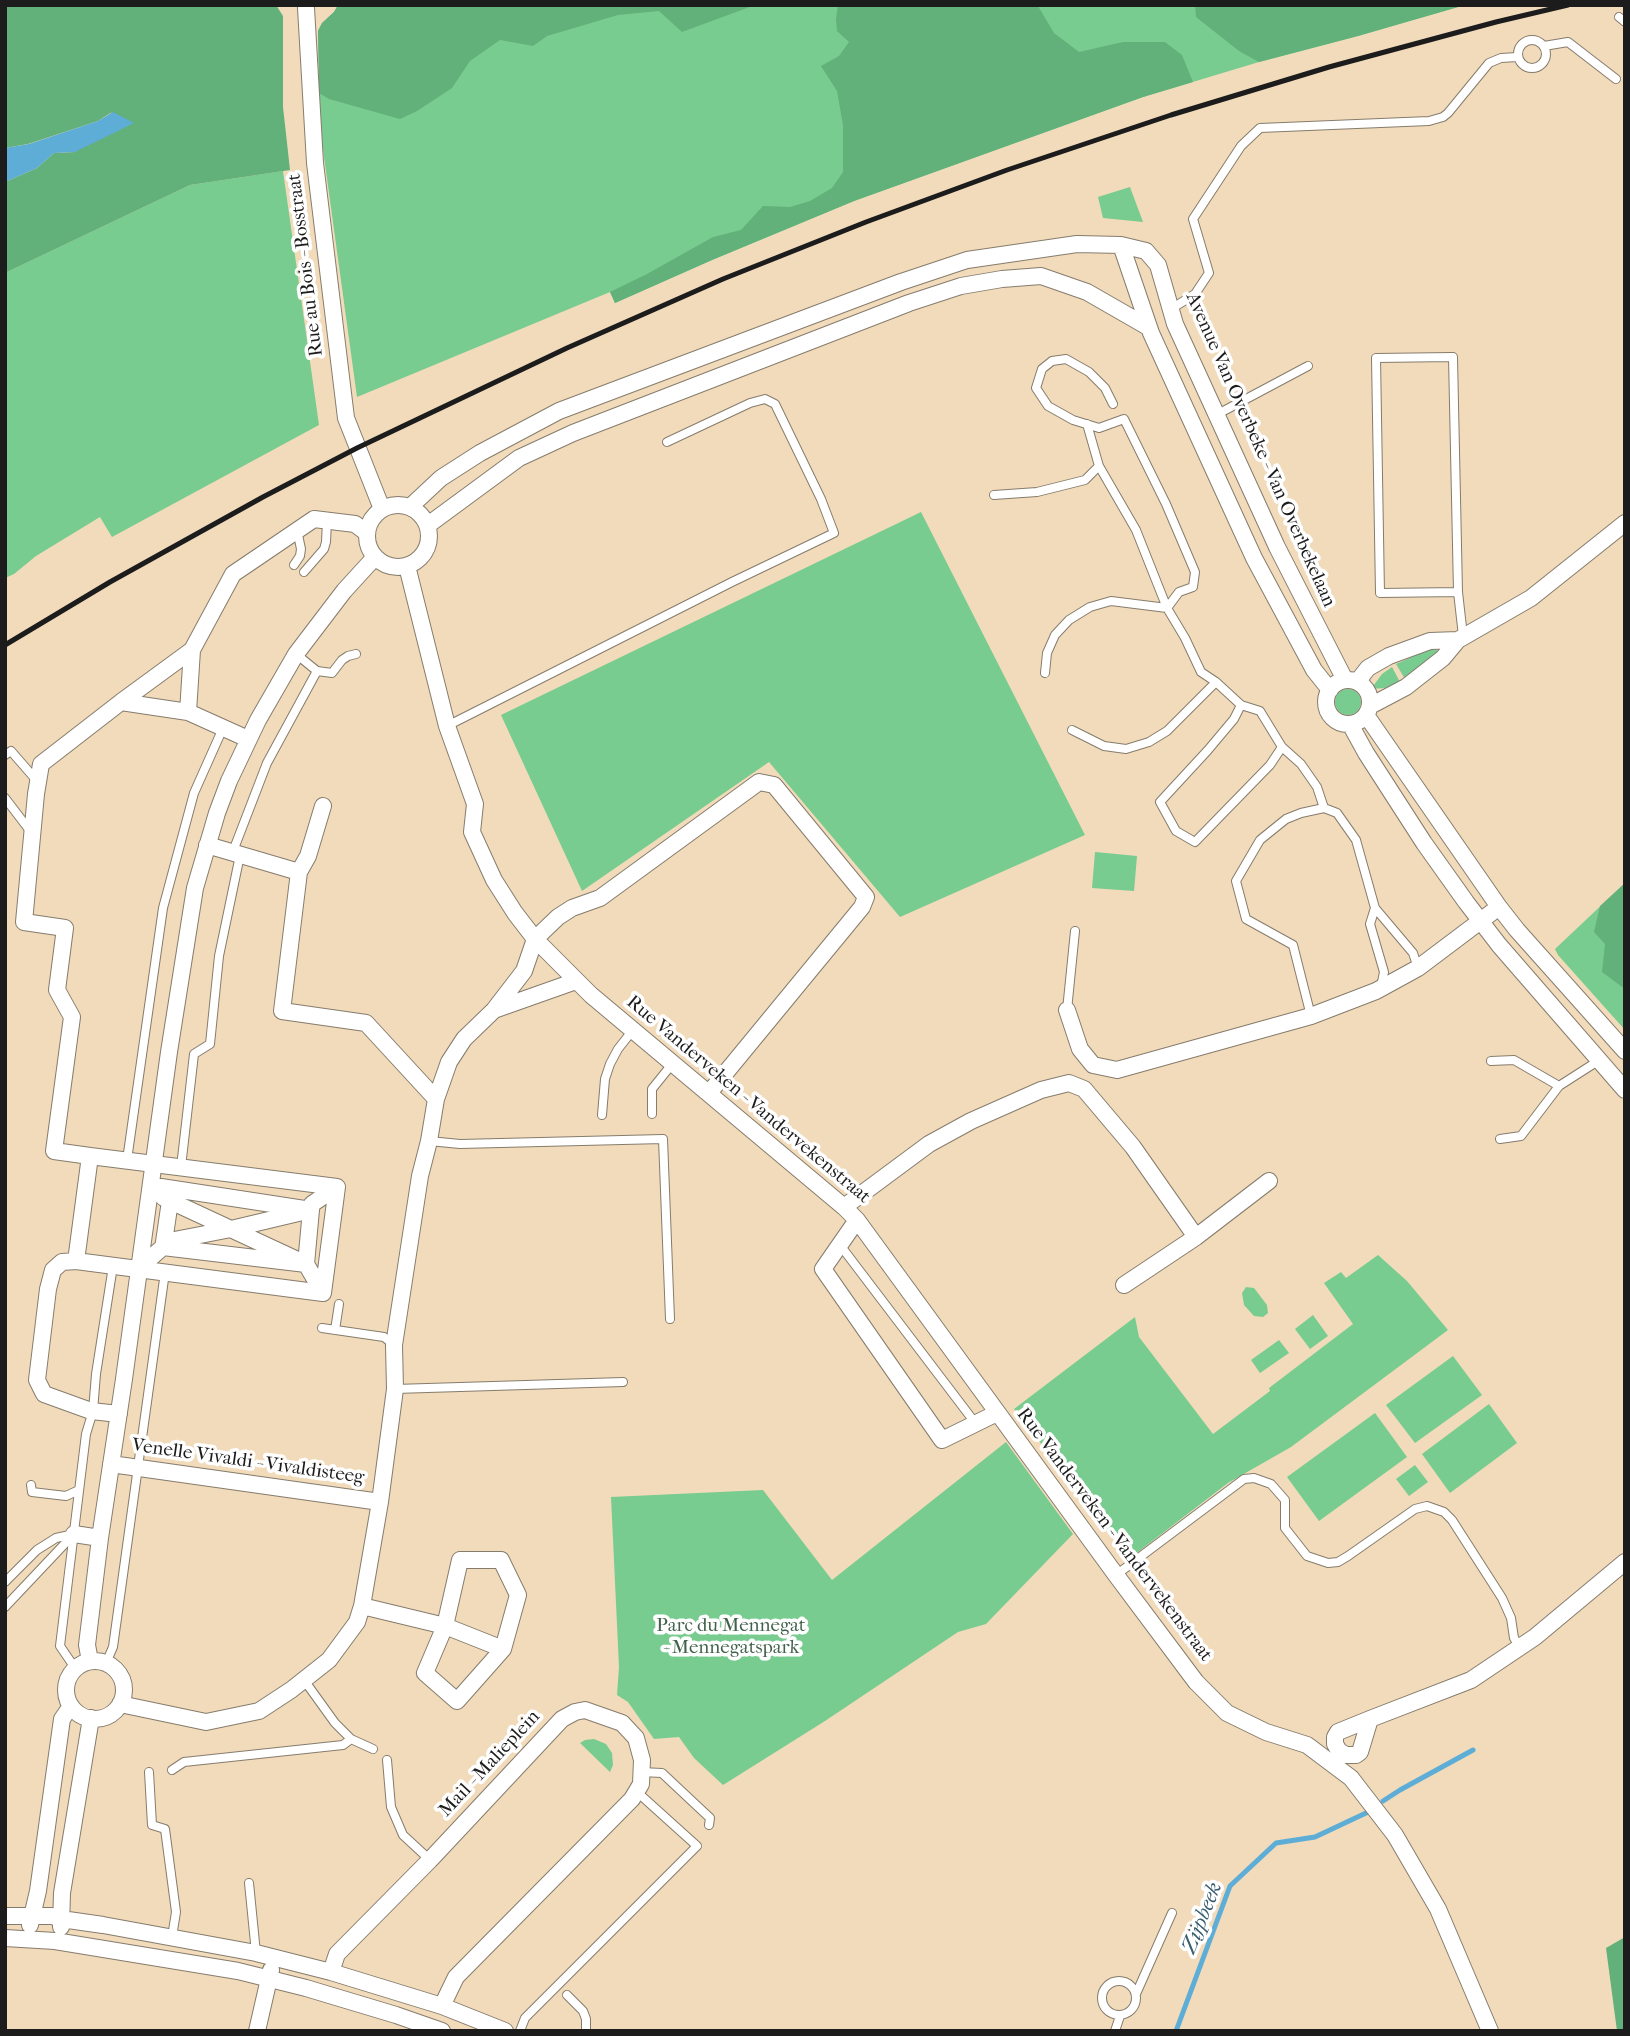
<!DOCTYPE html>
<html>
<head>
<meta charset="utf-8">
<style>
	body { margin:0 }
	#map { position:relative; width:1630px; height:2036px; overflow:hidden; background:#f1dbbb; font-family:"IM FELL French Canon",serif }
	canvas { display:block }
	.frame { position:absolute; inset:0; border:7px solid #1c1c1c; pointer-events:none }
</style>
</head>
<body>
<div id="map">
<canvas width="1630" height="2036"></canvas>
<div class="frame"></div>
</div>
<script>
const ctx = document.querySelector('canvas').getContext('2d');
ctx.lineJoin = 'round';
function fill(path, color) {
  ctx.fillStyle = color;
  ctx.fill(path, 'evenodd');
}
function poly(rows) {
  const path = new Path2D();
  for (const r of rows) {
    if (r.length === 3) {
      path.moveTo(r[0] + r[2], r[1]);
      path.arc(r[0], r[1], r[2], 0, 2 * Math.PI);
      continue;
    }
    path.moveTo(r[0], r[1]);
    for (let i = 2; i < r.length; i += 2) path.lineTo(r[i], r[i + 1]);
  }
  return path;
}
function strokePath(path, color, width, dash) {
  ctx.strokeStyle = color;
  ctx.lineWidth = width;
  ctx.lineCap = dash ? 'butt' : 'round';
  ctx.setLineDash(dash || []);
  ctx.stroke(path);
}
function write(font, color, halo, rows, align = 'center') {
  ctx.font = font + ' "IM FELL French Canon",serif';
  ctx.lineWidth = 7;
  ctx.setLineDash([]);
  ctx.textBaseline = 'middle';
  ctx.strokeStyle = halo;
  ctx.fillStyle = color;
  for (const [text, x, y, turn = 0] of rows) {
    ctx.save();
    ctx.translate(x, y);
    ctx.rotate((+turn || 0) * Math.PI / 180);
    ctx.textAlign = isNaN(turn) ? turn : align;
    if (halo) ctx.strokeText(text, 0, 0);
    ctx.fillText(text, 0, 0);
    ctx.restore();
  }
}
fill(poly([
	[338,5,1465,5,1358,36,1259,62,1143,97,854,201,712,260,615,303,610,292,357,397,321,135,318,31,322,23,334,12],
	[283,171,319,425,112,537,100,517,36,556,14,574,5,578,5,273,190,185],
	[1130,187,1143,222,1103,218,1098,197],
	[921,512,1085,835,900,917,769,762,582,891,501,715],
	[1433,648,1437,650,1437,652,1405,679,1396,664],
	[1392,667,1400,682,1385,688,1371,689,1382,674],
	[1348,702,13],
	[1095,852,1137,856,1134,891,1092,888],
	[1625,883,1625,1030,1558,955,1555,949],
	[1378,1255,1407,1281,1448,1330,1291,1447,1228,1483,1130,1558,1014,1409,1135,1317,1139,1337,1213,1434,1270,1391,1269,1388,1353,1324,1324,1283,1341,1272,1346,1278],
	[1246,1287,1254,1288,1267,1305,1268,1313,1263,1317,1254,1316,1244,1305,1242,1293],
	[1313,1315,1328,1336,1310,1349,1295,1329],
	[1279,1340,1289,1353,1260,1373,1251,1360],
	[1453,1356,1482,1395,1415,1443,1386,1405],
	[1489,1404,1517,1443,1450,1493,1422,1454],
	[1375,1413,1407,1457,1319,1521,1287,1477],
	[1006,1442,1073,1534,986,1624,958,1632,825,1721,723,1785,694,1758,679,1737,654,1739,628,1702,617,1695,619,1667,611,1497,763,1490,832,1580],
	[1415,1465,1428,1482,1409,1496,1396,1479],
	[594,1739,606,1744,612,1753,613,1765,610,1772,580,1743,585,1740]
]), '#78cc8f');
fill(poly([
	[5,5,276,5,283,16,283,107,290,170,190,185,5,273,5,182,37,168,54,153,75,152,112,112,98,121,28,144,5,148],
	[338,5,755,5,682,32,659,11,618,15,547,36,533,46,500,40,470,61,452,88,417,111,400,119,329,99,319,93,318,31,322,23,334,12],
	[838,5,1048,5,1038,6,1054,33,1079,52,1123,42,1165,42,1182,55,1193,82,1143,97,854,201,712,260,615,303,610,292,647,274,713,237,741,230,763,206,790,207,810,201,832,188,843,172,843,125,837,91,821,66,839,56,849,42,837,31,836,19],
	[1195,5,1465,5,1358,36,1259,62,1239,51,1196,17],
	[1625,883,1625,989,1602,972,1605,944,1594,932,1600,906],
	[1625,1937,1625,2031,1617,2031,1606,1948]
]), '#62b07a');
fill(poly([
	[113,112,134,123,75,152,54,153,37,168,5,182,5,148,29,144,98,121]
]), '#5dadd7');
strokePath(poly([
	[1383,1801,1400,1790,1473,1750],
	[1176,2031,1230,1886,1276,1843,1315,1837,1366,1813]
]), '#5dadd7', 5);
const lane = poly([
	[1619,17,1625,22],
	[1532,54,14],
	[1544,46,1568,42,1616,79],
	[1171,309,1195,294,1209,273,1193,219,1241,146,1260,128,1429,121,1443,117,1448,113,1489,63,1501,58,1517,57],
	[1113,404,1105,388,1089,372,1066,359,1052,361,1042,369,1036,388,1048,406,1073,420,1099,428,1124,419,1166,504,1195,572,1193,587,1179,592,1167,608],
	[1216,415,1308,366],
	[1099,466,1136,530,1167,608],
	[994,495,1037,492,1085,480,1099,466,1087,424],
	[294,565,300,556,301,549,297,530],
	[304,572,324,549,326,542,327,521],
	[1458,592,1380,593,1376,358,1453,357,1458,592,1463,636],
	[317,671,332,673,342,660,348,656,356,654],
	[1045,673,1047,653,1055,635,1069,620,1090,607,1111,601,1167,608,1185,638,1201,672,1216,682,1241,705,1234,719,1208,750,1160,802,1176,831,1195,842,1270,765,1282,747],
	[1241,705,1260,711,1282,747,1301,764,1317,787,1324,808],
	[447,726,732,582,834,533,821,499,775,404,765,399,750,403,667,442],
	[1072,730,1104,746,1126,749,1149,742,1167,731,1216,682],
	[5,755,11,751,38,782],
	[5,798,31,832],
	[1375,908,1370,924,1384,972,1382,982,1380,986],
	[1067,1010,1075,931],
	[1311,1016,1293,945,1246,919,1236,881,1260,840,1286,819,1301,813,1324,808,1337,813,1356,840,1375,908,1413,953,1418,968],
	[1491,1061,1514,1060,1559,1086],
	[652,1114,652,1089,673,1063],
	[602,1115,605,1079,610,1064,618,1049,633,1030],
	[1500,1139,1521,1136,1559,1086,1598,1061],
	[429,1141,460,1144,663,1139,670,1319],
	[127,1160,163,908,194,793,223,728],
	[181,1167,194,1054,210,1044,219,956,239,860,235,846,267,763,317,671,296,654],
	[840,1245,976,1424],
	[322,1328,384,1337,394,1345],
	[335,1330,339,1304],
	[395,1389,623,1382],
	[31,1485,32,1492,66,1496,79,1490],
	[1116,1575,1244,1479,1254,1478,1271,1484,1285,1500,1285,1528,1307,1556,1328,1563,1338,1562,1348,1556,1415,1509,1427,1506,1444,1512,1452,1520,1502,1598,1511,1618,1514,1638,1520,1647],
	[5,1582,37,1550,56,1538,74,1534],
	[5,1607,74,1534],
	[106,1663,113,1647,165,1272],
	[75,1668,60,1646,86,1434,93,1411,96,1374,113,1266],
	[304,1680,335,1723,351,1739,373,1749],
	[387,1760,391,1807,403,1835,430,1860],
	[172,1770,184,1762,343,1745,351,1739],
	[149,1772,152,1825,165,1829,176,1912,172,1937],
	[641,1772,662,1773,710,1818,709,1825],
	[249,1883,256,1953],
	[1119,1998,17],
	[1136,1994,1172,1913],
	[567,1995,583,2011,586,2019,586,2031],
	[520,2031,525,2018,697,1846,636,1791],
	[1115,2031,1120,2016]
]);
const street = poly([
	[306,8,315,163,346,418,382,509],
	[1121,245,1151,333,1254,558,1314,670,1330,690],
	[398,536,31],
	[410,507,441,478,480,453,559,411,901,282,967,260,1077,244,1121,245,1146,251,1158,265,1175,324,1277,547,1345,680],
	[428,525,519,458,573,433,909,303,961,286,1002,279,1041,276,1087,292,1148,327],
	[407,566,447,726,475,804,472,832,494,880,515,913,535,939,591,995,844,1207,857,1220,1116,1575,1196,1682,1227,1713,1266,1732,1307,1745,1351,1778,1395,1835,1438,1909,1490,2031],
	[192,650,188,712,248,739],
	[1348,702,22],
	[1357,682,1368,668,1389,656,1430,641,1458,640],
	[121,702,188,712],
	[1370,706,1406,687,1443,658,1458,640,1531,598,1625,523],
	[1366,715,1499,907,1517,930,1625,1051],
	[1350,724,1366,753,1424,843,1466,902,1499,945,1625,1090],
	[207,845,299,872,282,1011,366,1023,436,1099],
	[299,872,308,856,323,806],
	[494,1010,576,981],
	[1067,1010,1080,1049,1093,1065,1117,1070,1311,1016,1376,991,1418,968,1499,907],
	[90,1156,54,1151,72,1017,57,990,65,928,24,922,36,794,41,764,121,702,192,650,233,574,314,519,355,524,367,533],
	[90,1156,337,1187,323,1293,76,1261,90,1156],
	[161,1187,311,1210,312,1204,337,1187],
	[166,1188,164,1198,306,1264,323,1293],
	[844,1207,929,1144,971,1121,1041,1090,1069,1083,1084,1089,1133,1147,1196,1237],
	[857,1220,823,1269,942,1440,997,1413],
	[164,1242,170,1201],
	[76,1261,62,1262,53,1270,48,1289,37,1380,44,1394,91,1411,119,1414],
	[138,1269,163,1247,164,1242,231,1229,311,1210,306,1264,163,1247],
	[1124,1285,1196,1237,1269,1181],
	[111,1464,380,1502],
	[74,1534,100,1538],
	[460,1560,501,1560,518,1595,503,1649,457,1701,425,1673,445,1626,460,1560],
	[362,1606,445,1626,503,1649],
	[90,1661,87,1645,100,1538,124,1379,169,1052,195,888,217,813,229,781,258,720,296,654,344,591,375,557],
	[95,1690,29],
	[120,1704,206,1722,259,1711,291,1690,329,1660,357,1622,362,1606,380,1502,395,1389,394,1345,420,1176,429,1141,436,1099,449,1062,464,1039,494,1010,524,971,535,939,558,917,572,908,600,898,759,782,774,785,866,897,862,907,709,1093],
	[1370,1719,1360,1752,1356,1755,1346,1755,1339,1751,1335,1744,1335,1737,1338,1732,1370,1719,1471,1680,1535,1637,1625,1562],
	[5,1916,52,1916,61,1919,103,1925,256,1953,331,1972,442,2006,505,2031],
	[30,1925,38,1891,62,1719,71,1706],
	[61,1927,62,1893,91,1718],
	[5,1938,55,1941,238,1971,306,1988,396,2015,442,2031],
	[331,1972,337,1954,430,1860,562,1719,575,1712,585,1710,622,1723,636,1738,642,1760,641,1784,632,1799,456,1977,442,2006],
	[257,2031,271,1970]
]);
strokePath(lane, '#867c6c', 10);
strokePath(street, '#867c6c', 18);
strokePath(lane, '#fff', 8);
strokePath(street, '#fff', 16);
strokePath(poly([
	[5,645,110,582,263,497,357,448,567,348,723,279,866,222,1007,170,1171,115,1329,67,1496,22,1568,5]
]), '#1c1c1c', 5);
write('19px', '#1c1c1c', '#fff', [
	["Rue au Bois - Bosstraat",306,265,-97],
	["Avenue Van Overbeke - Van Overbekelaan",1260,450,66],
	["Rue Vanderveken - Vandervekenstraat",748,1100,40],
	["Venelle Vivaldi - Vivaldisteeg",248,1462,8],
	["Rue Vanderveken - Vandervekenstraat",1114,1535,53],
	["Mail - Malieplein",490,1764,-47]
]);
write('19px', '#41624a', '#fff', [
	["Parc du Mennegat",731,1626],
	["- Mennegatspark",731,1648]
]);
write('italic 21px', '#395d70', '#fff', [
	["Zijpbeek",1203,1918,-68]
]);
</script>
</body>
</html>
